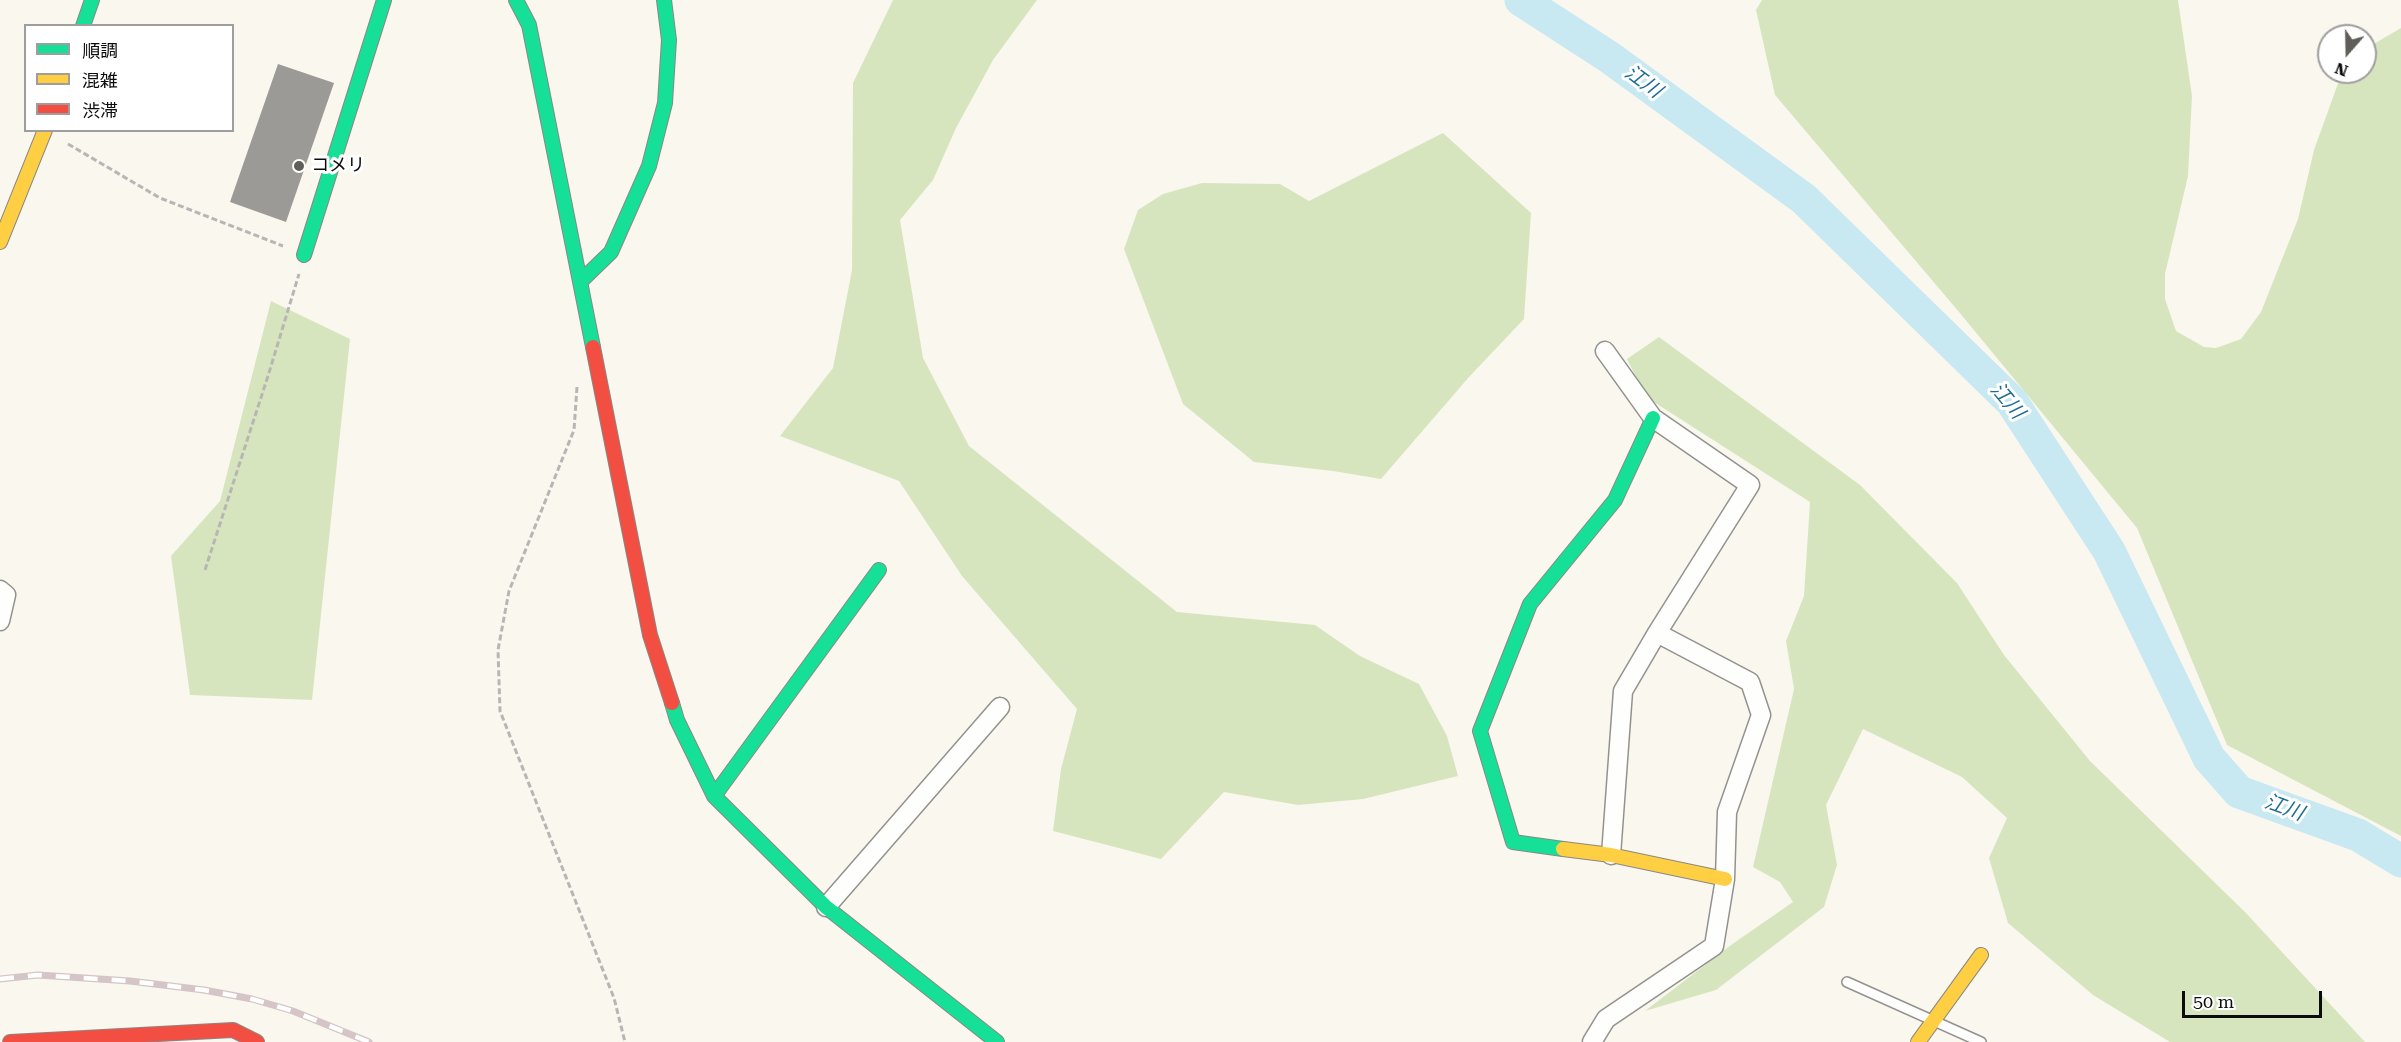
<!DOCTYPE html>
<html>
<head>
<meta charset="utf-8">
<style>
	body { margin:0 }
	#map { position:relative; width:2401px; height:1042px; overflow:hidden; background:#faf7ef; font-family:"Roboto Serif","Noto Sans JP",serif }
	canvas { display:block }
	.legend { position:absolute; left:24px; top:24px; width:210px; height:108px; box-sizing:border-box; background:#fff; border:2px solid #9e9e9e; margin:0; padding:8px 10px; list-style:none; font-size:18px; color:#0c0c0c }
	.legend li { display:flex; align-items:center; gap:12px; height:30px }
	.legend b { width:30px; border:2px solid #9e9e9e }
	.north { position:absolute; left:2317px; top:24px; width:60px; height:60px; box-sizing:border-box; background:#fff; border:2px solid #9e9e9e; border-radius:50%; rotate:200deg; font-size:16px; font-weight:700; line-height:24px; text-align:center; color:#0c0c0c }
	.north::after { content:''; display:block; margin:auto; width:21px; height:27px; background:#5f5e5b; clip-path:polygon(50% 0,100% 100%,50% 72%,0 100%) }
	.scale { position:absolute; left:2182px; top:991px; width:140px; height:27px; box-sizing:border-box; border:3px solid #0c0c0c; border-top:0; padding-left:8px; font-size:18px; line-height:21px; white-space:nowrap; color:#0c0c0c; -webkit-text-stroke:4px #fff; paint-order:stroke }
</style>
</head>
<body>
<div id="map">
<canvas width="2401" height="1042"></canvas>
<ul class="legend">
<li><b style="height:8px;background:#16e098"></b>順調</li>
<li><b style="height:8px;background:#ffcf43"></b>混雑</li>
<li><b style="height:8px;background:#f24e42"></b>渋滞</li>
</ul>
<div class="north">N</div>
<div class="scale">50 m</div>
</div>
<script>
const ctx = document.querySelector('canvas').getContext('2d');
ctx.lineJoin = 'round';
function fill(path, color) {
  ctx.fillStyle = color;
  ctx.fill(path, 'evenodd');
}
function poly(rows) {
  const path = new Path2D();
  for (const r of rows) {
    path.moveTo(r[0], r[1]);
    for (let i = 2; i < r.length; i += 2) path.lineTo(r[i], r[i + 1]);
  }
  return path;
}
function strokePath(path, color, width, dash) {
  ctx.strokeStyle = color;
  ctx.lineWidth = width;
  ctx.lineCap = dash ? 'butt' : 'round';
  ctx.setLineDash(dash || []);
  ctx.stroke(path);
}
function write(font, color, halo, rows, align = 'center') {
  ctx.font = font + ' "Roboto Serif","Noto Sans JP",serif';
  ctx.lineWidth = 6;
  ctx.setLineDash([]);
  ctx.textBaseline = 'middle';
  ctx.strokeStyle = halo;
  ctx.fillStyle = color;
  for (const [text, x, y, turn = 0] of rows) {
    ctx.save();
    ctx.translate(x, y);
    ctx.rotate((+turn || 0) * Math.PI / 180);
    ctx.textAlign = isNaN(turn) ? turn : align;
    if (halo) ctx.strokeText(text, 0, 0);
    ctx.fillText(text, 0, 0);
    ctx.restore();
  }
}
fill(poly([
	[893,0,1037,0,993,60,956,128,933,180,900,220,923,358,969,446,1177,612,1315,625,1360,656,1419,684,1447,736,1458,776,1363,799,1298,805,1224,792,1161,859,1053,831,1061,769,1077,709,962,576,899,481,780,436,833,368,852,270,853,83],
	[1762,0,2178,0,2192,96,2188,176,2165,274,2165,299,2176,331,2204,347,2216,348,2241,339,2261,312,2298,219,2314,150,2340,78,2345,72,2365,72,2365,49,2401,28,2401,836,2227,745,2137,528,1959,312,1775,95,1756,10],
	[1443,133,1531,213,1524,319,1469,377,1381,479,1333,471,1254,462,1183,404,1124,249,1138,210,1163,194,1202,183,1280,184,1309,201],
	[271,301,350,339,312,700,190,695,171,556,220,501],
	[1659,337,1860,485,1957,583,2004,655,2090,761,2246,913,2365,1042,2170,1042,2093,995,2008,923,1989,858,2007,818,1962,777,1863,729,1826,805,1837,865,1824,907,1716,990,1645,1011,1731,945,1793,902,1780,882,1753,867,1794,689,1786,641,1804,596,1810,502,1646,397,1627,359]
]), '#d7e5bf');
strokePath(poly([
	[1521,0,1609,57,1804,199,2012,402,2109,551,2209,758,2239,792,2358,835,2401,861]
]), '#c8e8f2', 33);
fill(poly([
	[278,64,334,83,286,222,230,202]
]), '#9c9a96');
const lane = poly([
	[1847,982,1981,1042]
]);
const street = poly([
	[1605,351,1653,418,1750,485,1657,633,1623,691,1611,855],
	[0,590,6,595,0,621],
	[826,907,1000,707],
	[1592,1042,1606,1019,1714,946,1725,879,1727,812,1761,715,1750,682,1657,633]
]);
const fast = poly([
	[516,0,529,25,593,347],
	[83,26,92,0],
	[304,255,384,0],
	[580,282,611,252,649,166,665,103,669,40,664,0],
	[672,703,677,720,714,796,826,907,997,1042],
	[714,796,879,570],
	[1563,849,1513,842,1480,731,1530,604,1615,500,1653,418]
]);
const slow = poly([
	[0,242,45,130],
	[1563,849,1611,855,1725,879],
	[1918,1042,1981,955]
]);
const jam = poly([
	[593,347,650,635,672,703],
	[10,1042,233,1030,257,1042]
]);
strokePath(lane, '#93928e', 12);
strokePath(street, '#93928e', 21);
strokePath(fast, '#8a8885', 16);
strokePath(slow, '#8a8885', 16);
strokePath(jam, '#8a8885', 16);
strokePath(poly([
	[68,144,160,198,283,246],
	[577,387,574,430,509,591,498,650,500,711,614,998,625,1042],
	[205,570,268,376,299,274]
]), '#b7b6b5', 3, [6, 3]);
strokePath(lane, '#fefefd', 9);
strokePath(street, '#fefefd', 18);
strokePath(fast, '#16e098', 14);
strokePath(slow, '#ffcf43', 14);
strokePath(jam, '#f24e42', 14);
const rail = poly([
	[0,979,38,975,130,981,204,990,252,999,293,1011,369,1042]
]);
strokePath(rail, '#d5c5c6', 7);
strokePath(rail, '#fff', 4.5, [14]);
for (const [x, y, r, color] of [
	[299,166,6,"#5f5e5b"]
]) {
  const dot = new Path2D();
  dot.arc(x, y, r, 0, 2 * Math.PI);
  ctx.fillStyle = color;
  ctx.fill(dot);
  strokePath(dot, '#fff', 2);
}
write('18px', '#0c0c0c', '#fff', [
	["コメリ",311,166]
], 'left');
write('italic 20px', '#1c6d96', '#fff', [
	["江川",1643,82,36],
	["江川",2007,401,50],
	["江川",2284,808,20]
]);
</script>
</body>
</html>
